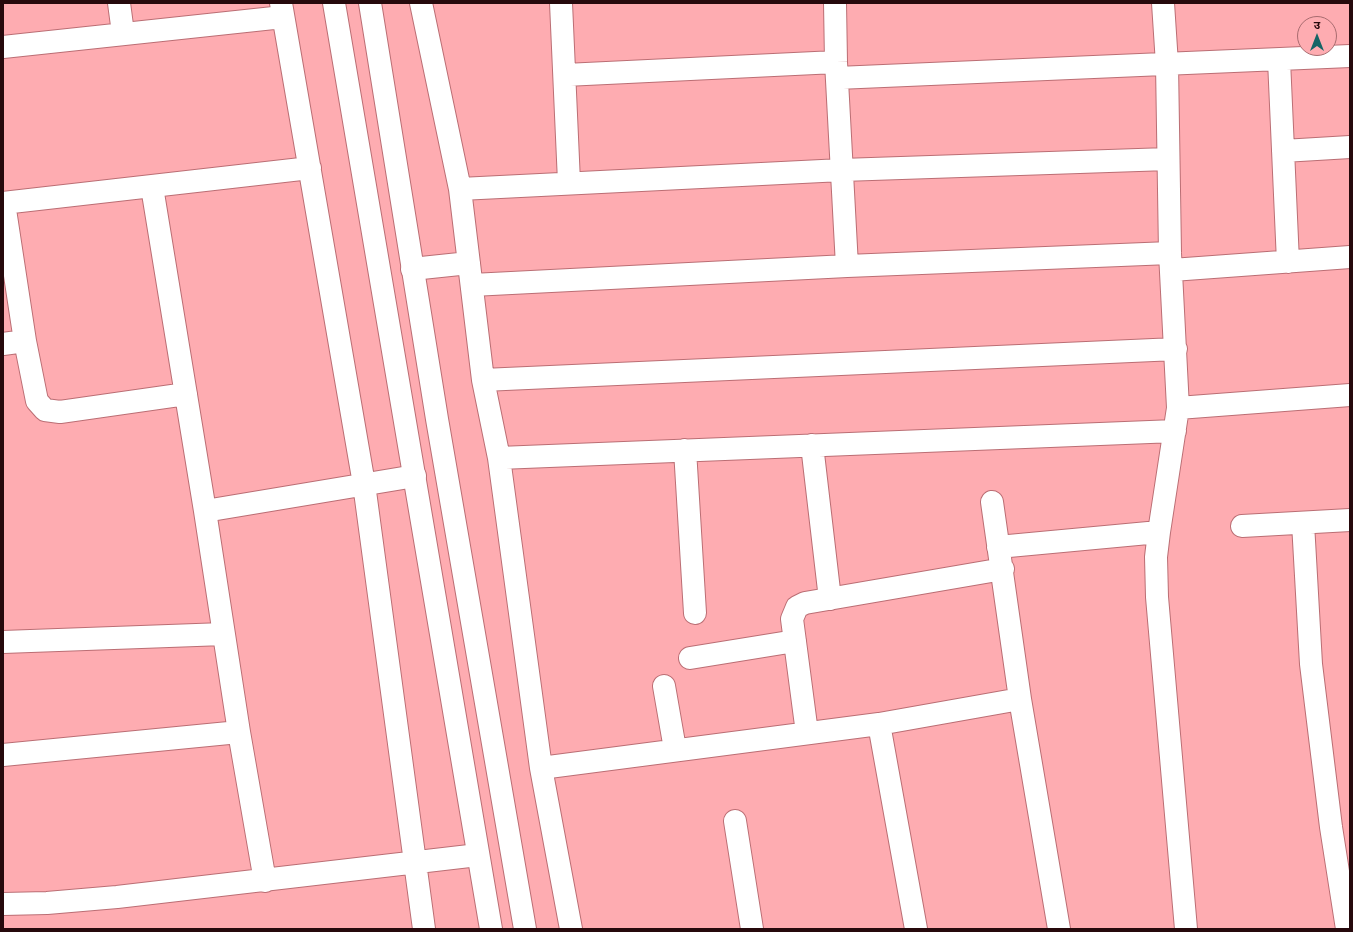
<!DOCTYPE html>
<html>
<head>
<meta charset="utf-8">
<style>
	body { margin:0 }
	#map { position:relative; width:1353px; height:932px; overflow:hidden; background:#feacb1; font-family:"Asap Condensed","Noto Sans Devanagari",sans-serif }
	canvas { display:block }
	.frame { position:absolute; inset:0; border:4px solid #26090c; pointer-events:none }
	.north { position:absolute; left:1297px; top:16px; width:40px; height:40px; box-sizing:border-box; background:#feacb1; border:1px solid #a86b6f; border-radius:50%; rotate:0deg; font-size:11px; font-weight:700; line-height:16px; text-align:center; color:#26090c }
	.north::after { content:''; display:block; margin:auto; width:14px; height:18px; background:#166566; clip-path:polygon(50% 0,100% 100%,50% 72%,0 100%) }
</style>
</head>
<body>
<div id="map">
<canvas width="1353" height="932"></canvas>
<div class="frame"></div>
<div class="north">उ</div>
</div>
<script>
const ctx = document.querySelector('canvas').getContext('2d');
ctx.lineJoin = 'round';
function poly(rows) {
  const path = new Path2D();
  for (const r of rows) {
    path.moveTo(r[0], r[1]);
    for (let i = 2; i < r.length; i += 2) path.lineTo(r[i], r[i + 1]);
  }
  return path;
}
function strokePath(path, color, width, dash) {
  ctx.strokeStyle = color;
  ctx.lineWidth = width;
  ctx.lineCap = dash ? 'butt' : 'round';
  ctx.setLineDash(dash || []);
  ctx.stroke(path);
}
const minor = poly([
	[119,3,123,33],
	[281,3,364,484,424,929],
	[421,3,460,189,483,380,499,458,541,768,571,929],
	[561,3,569,182],
	[835,3,836,62,847,266],
	[1163,3,1167,64,1170,253,1178,408,1159,532,1156,557,1157,597,1186,929],
	[3,47,283,17],
	[1279,60,1288,262],
	[565,75,836,62],
	[837,78,1350,56],
	[1283,151,1350,147],
	[152,187,205,511,239,732],
	[460,189,842,170,1168,159],
	[3,203,310,168],
	[4,203,25,341,37,401,45,410,60,412,186,394],
	[412,269,469,263],
	[1172,270,1350,257],
	[472,285,847,266,1170,253],
	[3,344,25,341],
	[483,380,1176,349],
	[1178,408,1350,395],
	[812,445,830,599],
	[685,450,695,613],
	[499,458,1175,431],
	[992,502,1020,699],
	[205,511,415,476],
	[1303,523,1311,664,1331,827,1347,929],
	[1242,526,1350,520],
	[998,547,1159,532],
	[3,642,224,634],
	[690,658,795,641],
	[664,686,675,749],
	[879,724,1020,699,1059,929],
	[807,733,792,619,797,607,805,603,1003,569],
	[3,755,239,732,265,881],
	[541,768,879,724,916,929],
	[735,821,752,929],
	[3,904,47,903,117,897,478,855]
]);
const tertiary = poly([
	[334,3,491,929],
	[370,3,437,419,525,929]
]);
strokePath(minor, '#bb6e74', 24);
strokePath(tertiary, '#bb6e74', 24);
strokePath(minor, '#fff', 22);
strokePath(tertiary, '#fff', 22);
</script>
</body>
</html>
